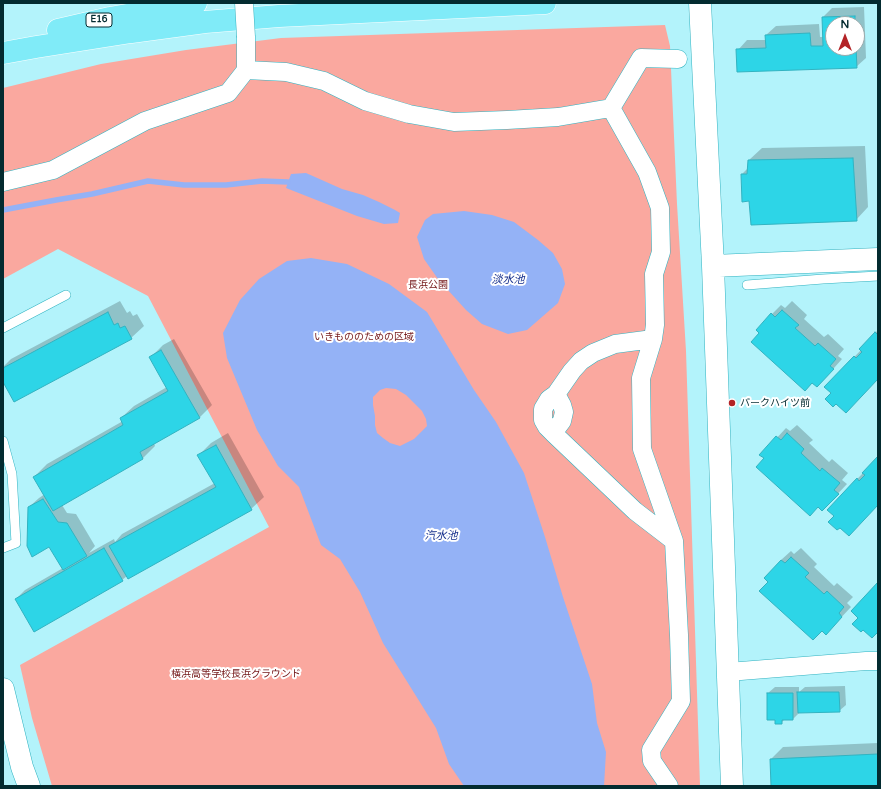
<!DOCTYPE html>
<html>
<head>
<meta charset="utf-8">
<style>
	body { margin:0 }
	#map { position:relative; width:881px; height:789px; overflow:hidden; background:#b3f3fb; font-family:"Varela Round",sans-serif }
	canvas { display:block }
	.frame { position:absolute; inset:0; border:4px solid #032b30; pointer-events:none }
	.north { position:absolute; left:825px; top:16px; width:40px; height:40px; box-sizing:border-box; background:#fff; border:1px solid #9aaaac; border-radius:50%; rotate:0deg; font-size:11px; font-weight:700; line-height:16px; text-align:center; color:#032b30 }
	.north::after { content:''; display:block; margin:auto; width:14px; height:18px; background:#b32326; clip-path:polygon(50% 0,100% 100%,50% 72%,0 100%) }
</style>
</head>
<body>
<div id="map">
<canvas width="881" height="789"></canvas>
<div class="frame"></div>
<div class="north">N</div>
</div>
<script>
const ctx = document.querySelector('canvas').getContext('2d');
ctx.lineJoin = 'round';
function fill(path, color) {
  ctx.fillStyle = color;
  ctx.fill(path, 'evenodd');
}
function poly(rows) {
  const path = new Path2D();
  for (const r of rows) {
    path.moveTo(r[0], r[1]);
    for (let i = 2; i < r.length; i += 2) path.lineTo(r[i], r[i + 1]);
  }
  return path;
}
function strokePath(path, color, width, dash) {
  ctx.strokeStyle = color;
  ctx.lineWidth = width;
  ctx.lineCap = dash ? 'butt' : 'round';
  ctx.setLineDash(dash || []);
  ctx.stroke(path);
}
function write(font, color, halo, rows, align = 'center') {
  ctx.font = font + ' "Varela Round","Noto Sans JP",sans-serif';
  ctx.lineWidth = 4;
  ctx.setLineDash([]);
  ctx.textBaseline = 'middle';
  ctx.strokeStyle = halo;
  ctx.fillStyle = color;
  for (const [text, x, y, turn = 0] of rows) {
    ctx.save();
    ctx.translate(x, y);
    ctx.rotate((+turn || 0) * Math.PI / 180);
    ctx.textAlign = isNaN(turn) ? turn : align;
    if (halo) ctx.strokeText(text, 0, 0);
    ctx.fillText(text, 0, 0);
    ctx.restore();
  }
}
fill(poly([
	[665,25,670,46,677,204,686,351,700,786,52,786,32,718,20,665,269,527,148,296,58,249,3,279,3,88,101,64,186,50,281,38]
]), '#faa89f');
fill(poly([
	[306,173,342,189,363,195,379,202,395,210,400,213,398,223,384,224,357,216,286,188,291,174],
	[464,211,492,215,514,222,538,240,553,253,562,269,565,284,558,303,527,330,508,334,482,324,466,310,438,279,424,259,417,237,425,220,433,214],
	[311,258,347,264,389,284,427,312,474,390,496,422,524,473,545,537,563,597,592,684,597,723,606,752,604,786,464,786,449,764,436,728,383,643,360,592,340,559,321,545,299,487,278,466,257,430,227,358,223,333,240,300,259,279,287,261],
	[386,388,396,389,406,395,422,411,426,419,427,426,414,439,400,446,390,443,383,438,377,433,375,425,375,416,373,405,373,397,380,390]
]), '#94b2f6');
fill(poly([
	[864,7,866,58,856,67,738,50,747,40,767,40,766,35,776,26,819,24,820,37,823,37,823,17,832,8],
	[833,24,857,24,857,48,833,48],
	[865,146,868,207,856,220,750,200,742,174,749,167,749,160,762,148],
	[120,301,127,313,130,311,133,316,137,314,144,326,131,338,3,380,3,367,11,359],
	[792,301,807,315,804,319,824,337,828,334,844,349,838,356,842,359,826,377,813,382,805,390,761,333,772,314,781,305,785,308],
	[878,330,878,378,832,393,825,387,861,350,860,349],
	[174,339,212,405,200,417,154,443,155,446,143,458,62,505,67,513,76,514,95,546,89,553,114,539,115,542,122,534,215,483,199,455,211,443,228,433,264,497,251,509,127,576,122,580,16,599,25,590,63,568,29,507,39,498,45,494,34,477,47,464,123,421,121,418,134,406,167,387,151,357,163,345],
	[797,425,813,440,809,443,829,462,832,459,848,473,842,480,847,484,831,501,765,458,761,455,786,428,790,431],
	[878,457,878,505,836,516,829,509],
	[801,548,817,564,814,567,834,586,837,583,853,597,847,603,851,607,835,624,769,582,781,560,791,551,794,554],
	[845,686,846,705,839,711,799,712,799,713,793,719,785,719,781,723,768,693,775,687,799,687,799,692,805,687],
	[878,743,878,786,772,786,771,759,783,747]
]), '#0003');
strokePath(poly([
	[3,210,56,200,92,194,148,181,184,185,226,185,262,181,288,182]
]), '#94b2f6', 5.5);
const building = poly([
	[855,16,855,24,833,24,833,48,856,48,857,68,737,72,736,49,766,48,765,35,810,33,811,46,823,46,822,17,855,16],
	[853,158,857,221,751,225,749,201,742,202,741,174,747,174,748,160,853,158],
	[782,310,799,325,795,328,815,346,818,343,836,359,830,366,834,369,817,387,812,383,805,391,751,342,759,333,756,330,771,313,775,317,782,310],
	[108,312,114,325,118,323,120,328,125,326,132,339,14,402,3,382,3,368,108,312],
	[875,332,878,335,878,379,846,413,836,404,833,407,825,399,831,393,824,387,854,356,856,358,862,352,859,349,875,332],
	[161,350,200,418,140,452,143,459,53,511,33,477,123,425,120,418,168,391,149,357,161,350],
	[787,433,804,449,801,453,820,471,822,468,840,483,834,490,839,494,822,511,818,507,810,516,756,467,764,458,759,455,776,436,781,440,787,433],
	[216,445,252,510,128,579,109,546,216,487,197,455,216,445],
	[878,456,878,505,849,536,840,528,837,530,828,522,834,516,827,510,857,478,859,481,865,475,862,473,878,456],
	[43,499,58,522,67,523,87,556,63,570,49,547,32,557,27,546,28,507,43,499],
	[104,548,123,581,34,632,15,599,104,548],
	[791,557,809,573,805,577,824,594,827,591,844,607,839,613,842,617,826,635,822,631,813,640,759,591,768,582,764,578,781,560,785,563,791,557],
	[878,582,878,632,872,638,863,630,861,632,852,624,858,618,851,611,878,582],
	[797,692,839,692,840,712,798,713,797,692],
	[767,693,793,693,793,720,782,720,782,724,775,724,775,720,767,720,767,693],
	[878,754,878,786,771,786,770,759,878,754]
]);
fill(building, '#2dd5e7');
strokePath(building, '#32b2c0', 1);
const lane = poly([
	[747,285,823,279,878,276],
	[3,328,66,295],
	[3,441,12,474,16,543,3,548]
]);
const street = poly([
	[246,70,286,72,324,81,365,101,409,114,454,122,507,120,558,117,611,108,647,172,660,208,661,252,654,274,655,325,653,339,641,378,642,449,674,541,679,635,681,701,651,750,652,761,669,786],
	[611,108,641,58,678,59],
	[3,182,53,170,145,121,228,93,246,70,246,37],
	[653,339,615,344,593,353,581,361,572,371,556,394,562,405,564,412,562,421,553,433,635,511,674,541],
	[553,433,547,427,543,420,543,409,549,399,556,394],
	[728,672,866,661,878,661]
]);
const secondary = poly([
	[700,3,713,266,732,786],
	[713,266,878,259],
	[3,689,22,767,29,786]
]);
const highway = poly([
	[58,30,110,18,196,3],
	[3,53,36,47,131,32,205,22,279,16,545,3]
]);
strokePath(lane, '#31b2c0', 10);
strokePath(street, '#31b2c0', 19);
strokePath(secondary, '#31b2c0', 23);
strokePath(highway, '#fff', 23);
strokePath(lane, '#fff', 9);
strokePath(street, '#fff', 18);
strokePath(secondary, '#fff', 22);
strokePath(highway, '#80ebf8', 22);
const streetBridge = poly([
	[244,3,246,37]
]);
strokePath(streetBridge, '#31b2c0', 19, []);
strokePath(streetBridge, '#fff', 18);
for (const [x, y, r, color] of [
	[732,403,4,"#b32326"]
]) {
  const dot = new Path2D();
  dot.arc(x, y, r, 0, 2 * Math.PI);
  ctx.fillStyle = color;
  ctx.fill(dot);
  strokePath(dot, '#fff', 1.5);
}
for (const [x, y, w] of [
	[99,20,26]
]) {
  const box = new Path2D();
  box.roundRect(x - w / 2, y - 7, w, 14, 3);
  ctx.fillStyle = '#fff';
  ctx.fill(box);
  strokePath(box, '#032b30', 1);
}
write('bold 9px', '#032b30', null, [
	["E16",99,20]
]);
write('10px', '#731617', '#fff', [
	["長浜公園",428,285],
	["いきもののための区域",364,337],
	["横浜高等学校長浜グラウンド",236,674]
]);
write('10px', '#032b30', '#fff', [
	["パークハイツ前",740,403]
], 'left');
write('italic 11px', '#132d8b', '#fff', [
	["淡水池",508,280],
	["汽水池",441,536]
]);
</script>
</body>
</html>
